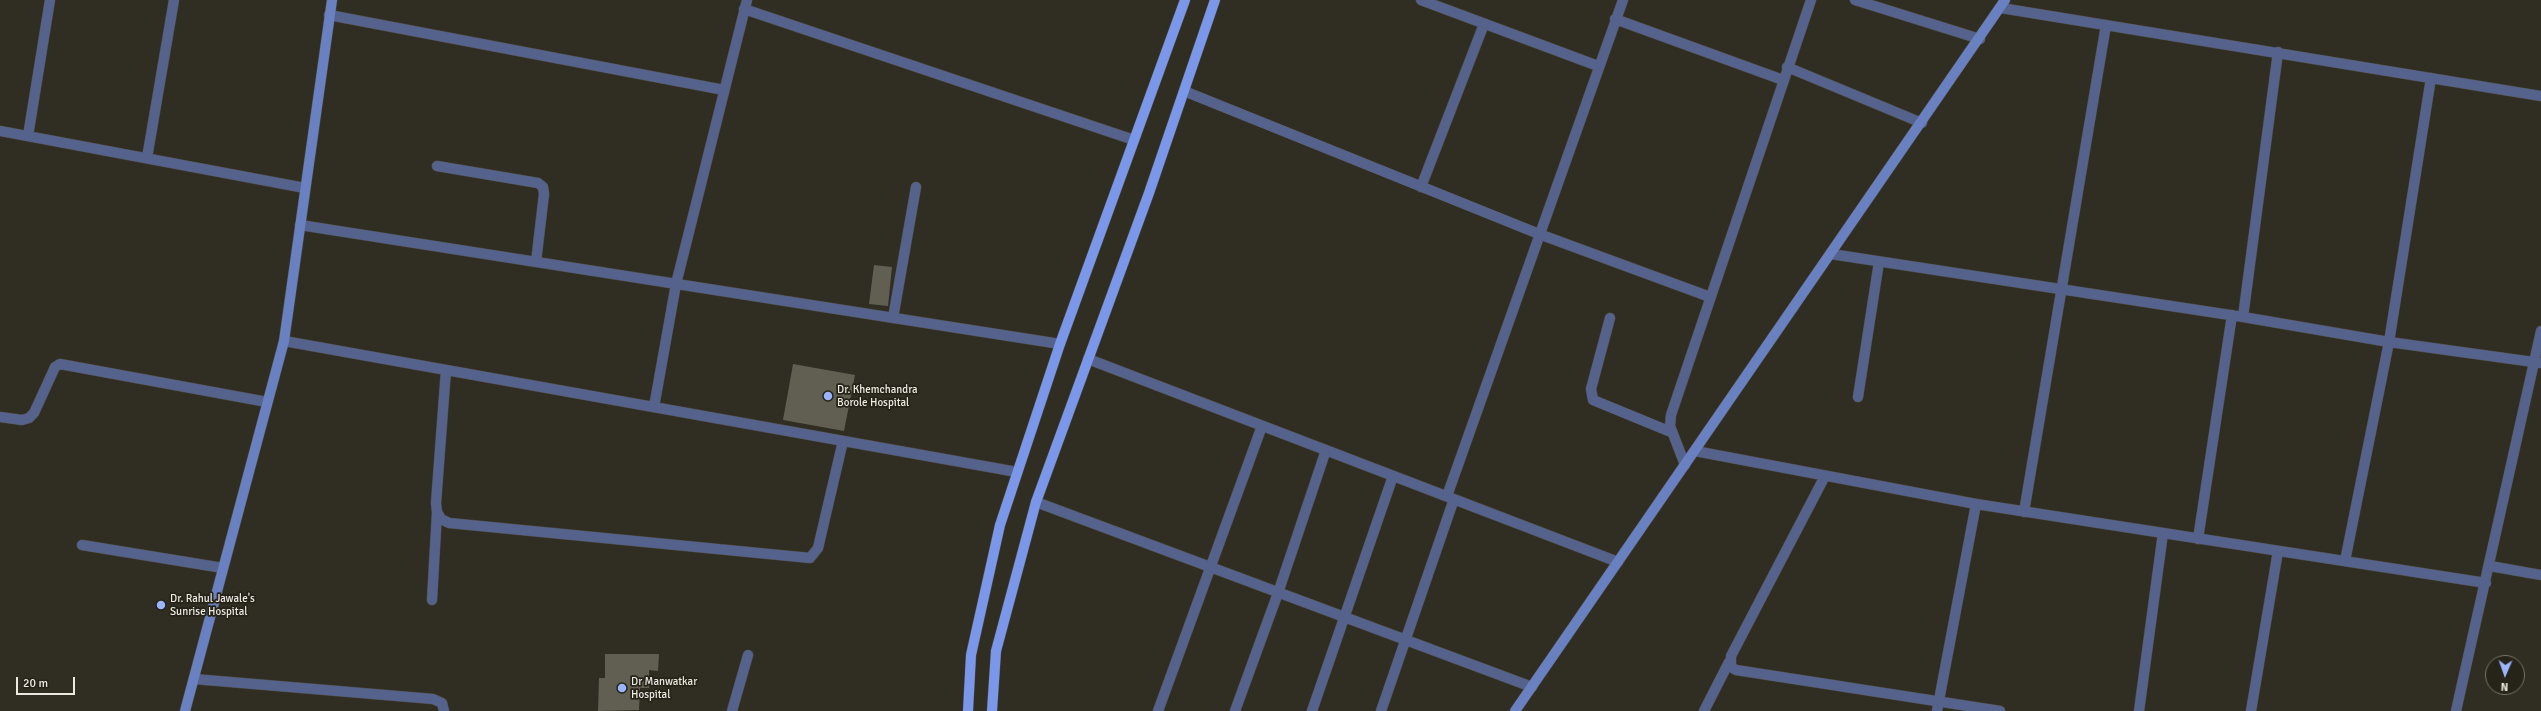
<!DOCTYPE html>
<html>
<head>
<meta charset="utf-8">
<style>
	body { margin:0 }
	#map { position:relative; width:2541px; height:711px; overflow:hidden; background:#302d23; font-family:Signika,sans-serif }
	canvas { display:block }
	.north { position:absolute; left:2485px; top:655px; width:40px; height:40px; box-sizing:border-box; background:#262319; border:1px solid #757269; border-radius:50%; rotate:182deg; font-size:11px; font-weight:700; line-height:16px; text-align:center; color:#ebe9e2 }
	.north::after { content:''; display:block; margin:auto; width:14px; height:18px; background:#9ab5fd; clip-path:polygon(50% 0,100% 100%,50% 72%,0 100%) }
	.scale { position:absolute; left:16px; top:677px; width:59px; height:18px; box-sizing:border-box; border:2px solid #ebe9e2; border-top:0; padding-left:5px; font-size:12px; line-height:14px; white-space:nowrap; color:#ebe9e2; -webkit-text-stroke:3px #262319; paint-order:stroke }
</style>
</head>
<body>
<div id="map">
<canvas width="2541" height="711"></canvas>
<div class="north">N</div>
<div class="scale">20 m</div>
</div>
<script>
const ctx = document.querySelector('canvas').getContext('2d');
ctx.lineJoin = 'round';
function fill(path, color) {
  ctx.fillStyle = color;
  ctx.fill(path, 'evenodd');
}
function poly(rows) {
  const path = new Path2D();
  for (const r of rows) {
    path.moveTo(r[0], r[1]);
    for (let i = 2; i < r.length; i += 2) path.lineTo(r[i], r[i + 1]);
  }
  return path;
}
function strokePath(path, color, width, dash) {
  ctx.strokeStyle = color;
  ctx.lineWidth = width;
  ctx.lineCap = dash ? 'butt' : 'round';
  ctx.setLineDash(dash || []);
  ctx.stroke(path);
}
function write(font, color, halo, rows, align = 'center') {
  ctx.font = font + ' Signika,sans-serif';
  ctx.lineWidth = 3.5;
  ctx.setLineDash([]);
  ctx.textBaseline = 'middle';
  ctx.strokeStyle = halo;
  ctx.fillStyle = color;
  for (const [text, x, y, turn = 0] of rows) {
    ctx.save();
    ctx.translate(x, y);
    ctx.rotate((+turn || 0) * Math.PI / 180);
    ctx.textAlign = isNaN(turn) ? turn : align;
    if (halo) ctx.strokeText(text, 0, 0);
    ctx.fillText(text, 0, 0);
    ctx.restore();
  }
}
fill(poly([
	[874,265,892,267,888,306,869,304],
	[793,364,855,375,844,431,783,420],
	[605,654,659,654,658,671,649,670,649,688,640,688,639,710,598,711,599,678,605,678]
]), '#615e52');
const street = poly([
	[1421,0,1598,66],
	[1855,0,1980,39],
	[2001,8,2541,96],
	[744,9,1134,140],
	[329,15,724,90],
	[1615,19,1783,80],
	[1787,67,1922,123],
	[1184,91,1539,234,1710,297],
	[0,131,305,188],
	[28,136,50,0],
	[147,158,174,0],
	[437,166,538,183,543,187,544,194,536,262],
	[1421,187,1484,24],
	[300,225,1060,344],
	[1831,254,2243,317,2389,342,2541,363],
	[2243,317,2278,52],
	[893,318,916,187],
	[1610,318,1591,389,1593,400,1671,432],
	[284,341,1017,472],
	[1088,359,1618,562],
	[446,370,436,503,437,512,441,519,449,523,810,558,818,548,843,441],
	[1858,397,1879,262],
	[654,407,676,284,747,0],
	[0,417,22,420,29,418,34,413,55,367,60,364,267,402],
	[1695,451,1976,504,2486,583],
	[1685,465,1670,426,1671,415,1811,0],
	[1825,476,1731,656,1731,667,1736,670,2000,711],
	[1447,496,1623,0],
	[1036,502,1532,687],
	[2024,512,2106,25],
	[2198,539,2232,315],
	[82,545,223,568],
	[2345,561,2389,342,2431,78],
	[2490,566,2541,575],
	[432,600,437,512],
	[194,679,433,699,442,703,444,711],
	[732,711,748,655],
	[1158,711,1262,426],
	[1235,711,1278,593,1326,450],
	[1312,711,1393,476],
	[1381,711,1454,499],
	[1704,711,1729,662],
	[1937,711,1976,504],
	[2139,711,2163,533],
	[2251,711,2278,551],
	[2456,711,2541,331]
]);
const secondary = poly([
	[185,711,284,341,332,0],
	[1515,711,2005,0]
]);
const primary = poly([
	[968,711,971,655,1000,525,1060,344,1185,0],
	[992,711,996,651,1036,502,1149,193,1215,0]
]);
strokePath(street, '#4e4b42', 11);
strokePath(secondary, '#4e4b42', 11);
strokePath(primary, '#4e4b42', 11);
strokePath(street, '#55638c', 10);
strokePath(secondary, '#6a81c1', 10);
strokePath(primary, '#7b97ea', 10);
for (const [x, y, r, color] of [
	[828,396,5,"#9ab5fd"],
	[161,605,5,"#9ab5fd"],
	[622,688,5,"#9ab5fd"]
]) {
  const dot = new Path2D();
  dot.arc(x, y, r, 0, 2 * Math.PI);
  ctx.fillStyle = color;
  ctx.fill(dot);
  strokePath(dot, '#262319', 1.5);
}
write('11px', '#ebe9e2', '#262319', [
	["Dr. Khemchandra",837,390],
	["Borole Hospital",837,403],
	["Dr. Rahul Jawale's",170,599],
	["Sunrise Hospital",170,612],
	["Dr Manwatkar",631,682],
	["Hospital",631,695]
], 'left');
</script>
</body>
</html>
